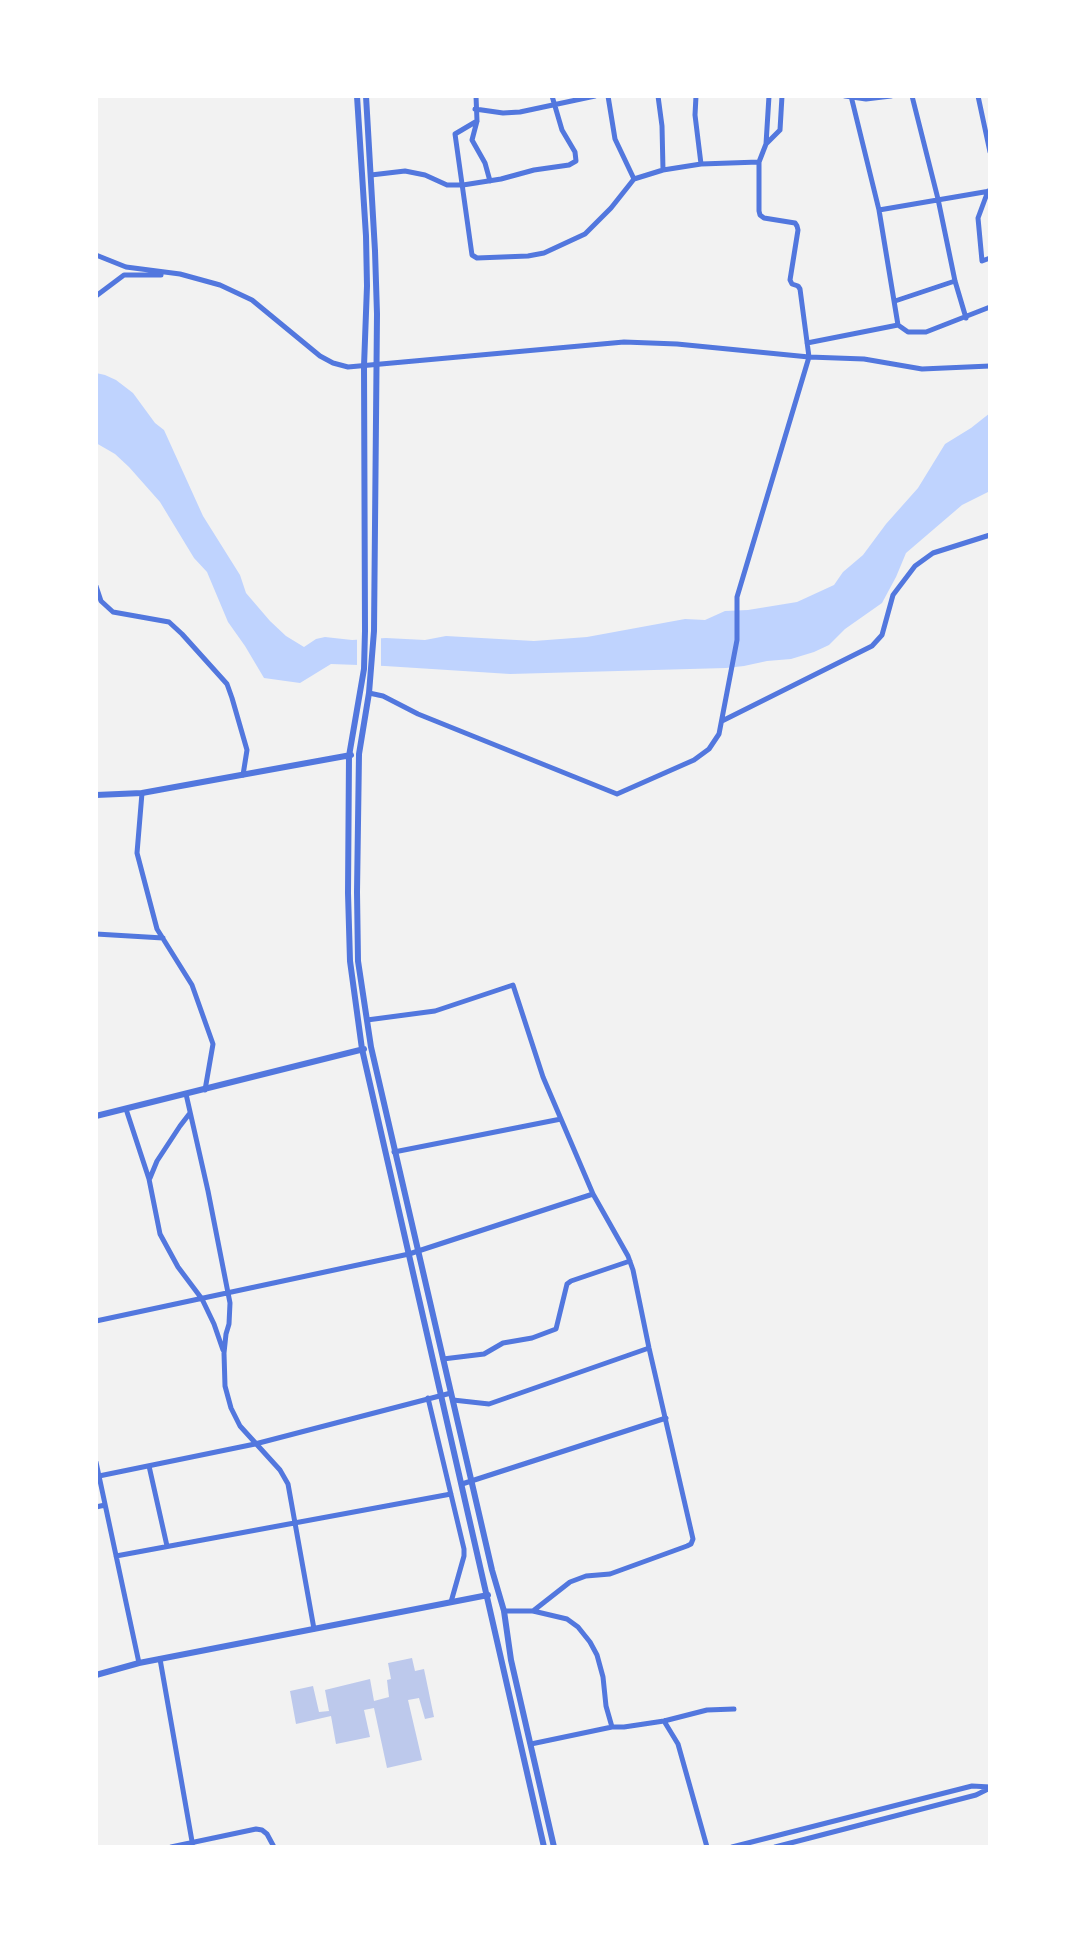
<!DOCTYPE html>
<html>
<head>
<meta charset="utf-8">
<style>
	body { margin:0 }
	#map { position:relative; width:1086px; height:1943px; overflow:hidden; background:#f2f2f2; font-family:"IBM Plex Serif",serif }
	canvas { display:block }
	.frame { position:absolute; inset:0; border:98px solid #fff; pointer-events:none }
</style>
</head>
<body>
<div id="map">
<canvas width="1086" height="1943"></canvas>
<div class="frame"></div>
</div>
<script>
const ctx = document.querySelector('canvas').getContext('2d');
ctx.lineJoin = 'round';
function fill(path, color) {
  ctx.fillStyle = color;
  ctx.fill(path, 'evenodd');
}
function poly(rows) {
  const path = new Path2D();
  for (const r of rows) {
    path.moveTo(r[0], r[1]);
    for (let i = 2; i < r.length; i += 2) path.lineTo(r[i], r[i + 1]);
  }
  return path;
}
function strokePath(path, color, width, dash) {
  ctx.strokeStyle = color;
  ctx.lineWidth = width;
  ctx.lineCap = dash ? 'butt' : 'round';
  ctx.setLineDash(dash || []);
  ctx.stroke(path);
}
fill(poly([
	[96,373,105,375,116,380,133,393,155,423,164,430,203,516,240,575,246,593,270,621,286,636,304,647,316,639,325,637,352,640,386,638,425,640,446,636,534,641,587,637,685,619,705,620,725,611,748,610,797,602,834,585,843,572,863,555,886,524,918,488,945,444,971,428,990,413,990,491,962,505,906,553,896,577,882,603,845,629,829,645,814,652,791,659,767,661,744,666,726,668,510,674,385,666,331,664,300,683,264,678,245,646,228,622,207,572,194,558,160,502,129,467,115,454,96,443]
]), '#bfd3fe');
fill(poly([
	[381,635,381,668,357,667,357,637]
]), '#f2f2f2');
fill(poly([
	[412,1658,415,1671,424,1669,434,1717,425,1719,419,1698,408,1700,422,1760,387,1768,374,1708,364,1710,370,1737,336,1744,331,1716,296,1724,290,1691,313,1686,319,1712,329,1711,325,1690,370,1679,374,1701,389,1697,387,1680,391,1679,388,1663]
]), '#bdc9ec');
strokePath(poly([
	[476,96,477,121,472,140,485,163,490,181],
	[608,96,615,139,634,179],
	[658,96,662,126,663,170],
	[696,96,695,115,701,164],
	[845,96,866,99,891,96],
	[851,96,879,210,898,325,908,332,926,332,990,307],
	[912,96,938,199,955,281,966,318],
	[978,96,990,152],
	[475,109,503,113,520,112,595,96],
	[477,121,455,134,472,255,477,258,528,256,544,253,585,234,611,208,634,179,663,170,701,164,759,162,766,144,769,96],
	[766,144,780,130,782,96],
	[371,175,405,171,425,175,447,185,463,185,501,179,534,170,569,165,576,161,575,152,562,130,552,96],
	[988,191,978,218,982,261,990,258],
	[879,210,990,191],
	[96,255,126,267,180,274,220,285,252,300,320,356,333,363,348,367,624,342,677,344,809,357,864,359,922,369,990,366],
	[96,296,124,275,161,275],
	[895,301,955,281],
	[807,343,898,325],
	[96,586,101,601,113,612,169,622,182,634,227,684,232,698,247,750,243,775],
	[369,693,383,696,418,714,617,794,694,760,709,749,719,734,737,640,737,597,809,357,800,289,798,286,792,284,790,280,798,230,797,226,795,223,764,218,760,215,759,211,759,162],
	[722,721,872,646,882,635,893,595,915,566,933,553,990,535],
	[142,793,137,853,157,929,192,985,213,1044,205,1090],
	[96,934,163,938],
	[367,1020,435,1011,513,985,543,1077,593,1194,628,1256,633,1270,649,1348,693,1539,691,1544,687,1546,610,1574,586,1576,570,1582,533,1611],
	[186,1094,208,1191,230,1303,229,1324,226,1334,224,1353,225,1386,231,1408,240,1426,280,1470,288,1484,314,1629],
	[126,1109,149,1179,160,1234,178,1267,202,1299,214,1324,223,1350],
	[394,1152,561,1119],
	[150,1178,157,1161,180,1126,190,1113],
	[96,1321,409,1254,593,1194],
	[443,1359,484,1354,503,1343,532,1338,556,1329,567,1284,571,1281,630,1261],
	[428,1398,464,1549,464,1556,451,1602],
	[453,1400,489,1404,649,1348],
	[96,1462,139,1663],
	[149,1466,167,1546],
	[99,1476,255,1444,451,1393],
	[462,1484,666,1418],
	[96,1507,105,1505],
	[116,1556,451,1494],
	[504,1611,533,1611,567,1619,578,1627,590,1642,597,1655,603,1677,606,1706,612,1727],
	[160,1659,193,1847],
	[664,1721,678,1744,707,1847],
	[531,1744,612,1727,624,1727,664,1721,707,1710,734,1709],
	[171,1847,256,1829,262,1830,267,1834,274,1847],
	[732,1847,972,1786,990,1787],
	[775,1847,976,1795,990,1788]
]), '#5277de', 5);
strokePath(poly([
	[357,96,366,236,367,286,364,366,365,631,364,669,349,756,348,893,350,961,362,1049,544,1847],
	[366,96,375,251,377,314,374,631,369,693,359,754,357,892,358,961,371,1047,492,1570,504,1611,511,1660,554,1847],
	[96,795,142,793,351,755],
	[96,1116,364,1049],
	[96,1675,139,1663,488,1595]
]), '#5277de', 6);
</script>
</body>
</html>
